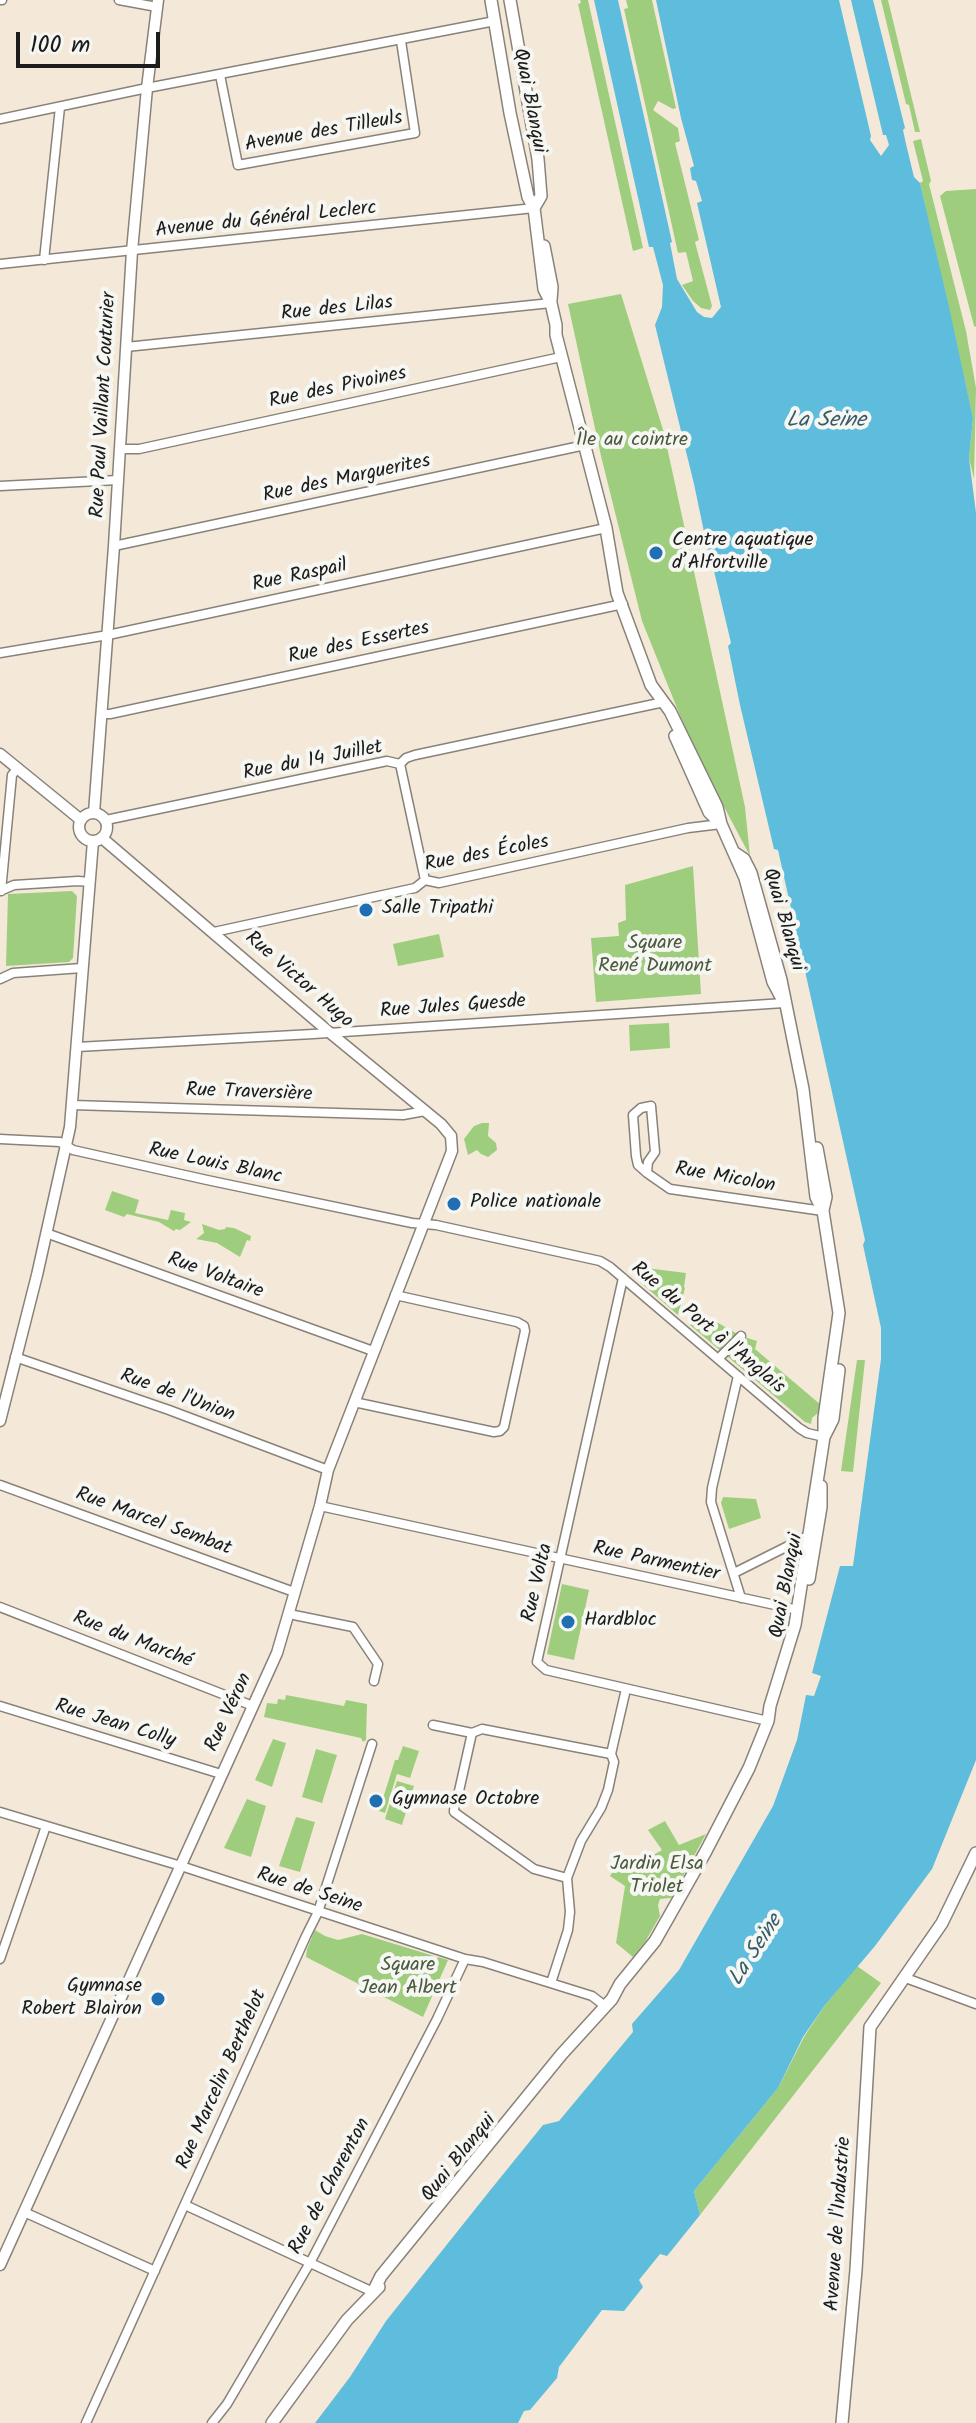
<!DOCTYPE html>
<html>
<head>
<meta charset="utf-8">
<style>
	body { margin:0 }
	#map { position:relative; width:976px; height:2423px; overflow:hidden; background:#f4e9d8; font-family:Kalam,sans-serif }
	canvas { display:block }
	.scale { position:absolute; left:16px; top:32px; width:144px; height:36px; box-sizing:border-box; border:4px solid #1c1c1c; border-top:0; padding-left:10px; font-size:24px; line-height:28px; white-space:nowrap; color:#1c1c1c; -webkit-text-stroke:6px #f6f6f2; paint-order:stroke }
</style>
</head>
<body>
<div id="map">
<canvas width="976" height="2423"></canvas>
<div class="scale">100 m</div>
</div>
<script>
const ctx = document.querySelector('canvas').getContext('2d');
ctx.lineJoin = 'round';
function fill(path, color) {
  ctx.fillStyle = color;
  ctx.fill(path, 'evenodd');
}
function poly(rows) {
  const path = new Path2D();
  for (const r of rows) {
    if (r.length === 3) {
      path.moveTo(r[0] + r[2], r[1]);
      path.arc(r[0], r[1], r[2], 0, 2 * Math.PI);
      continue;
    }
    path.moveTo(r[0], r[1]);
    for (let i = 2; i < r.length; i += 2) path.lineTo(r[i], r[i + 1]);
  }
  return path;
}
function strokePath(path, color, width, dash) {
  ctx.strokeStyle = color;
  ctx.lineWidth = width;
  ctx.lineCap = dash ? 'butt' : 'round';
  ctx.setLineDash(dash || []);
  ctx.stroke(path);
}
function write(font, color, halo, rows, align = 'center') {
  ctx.font = font + ' Kalam,sans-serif';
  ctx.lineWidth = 8;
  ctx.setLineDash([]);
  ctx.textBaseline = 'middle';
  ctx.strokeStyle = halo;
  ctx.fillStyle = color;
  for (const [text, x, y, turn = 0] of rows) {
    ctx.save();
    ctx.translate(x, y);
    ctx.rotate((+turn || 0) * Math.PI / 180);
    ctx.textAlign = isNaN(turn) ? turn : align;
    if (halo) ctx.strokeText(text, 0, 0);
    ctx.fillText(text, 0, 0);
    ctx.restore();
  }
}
fill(poly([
	[580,0,588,0,643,248,633,251,578,4,581,3],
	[626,0,652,0,676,108,673,109,658,101,653,110,678,128,680,141,675,143,699,240,695,242,712,306,710,310,701,308,693,301,682,285,693,281,686,252,678,253,624,9,628,8],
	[881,0,888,0,920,132,915,132,909,105,906,104],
	[921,139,931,181,929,184,966,331,976,388,974,479,969,458,973,418,920,183,923,181,913,141],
	[976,189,976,327,974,326,940,196,946,191],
	[621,294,664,433,745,807,750,856,693,748,642,621,601,456,568,304],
	[693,866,701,994,596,1002,591,938,619,936,618,923,626,920,625,885],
	[72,891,77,896,73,958,69,962,6,966,8,894],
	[439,934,444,957,398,966,393,944],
	[669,1023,670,1048,630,1051,629,1025],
	[482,1123,489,1123,488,1136,496,1143,497,1150,488,1157,481,1154,477,1150,468,1155,464,1139,474,1126],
	[112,1191,139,1200,135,1213,168,1220,171,1210,185,1213,184,1220,191,1222,180,1230,176,1229,174,1231,159,1222,127,1214,124,1217,105,1210],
	[202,1224,219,1230,225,1229,226,1227,234,1228,251,1236,250,1241,247,1240,240,1257,217,1243,196,1239,204,1233],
	[646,1268,686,1273,684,1287,685,1288,678,1315,640,1282],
	[699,1312,741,1336,757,1341,755,1349,821,1405,819,1412,812,1418,811,1424,805,1422,690,1325],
	[857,1360,865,1360,853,1472,841,1471],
	[723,1497,756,1499,761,1518,729,1529,721,1503],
	[562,1584,589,1590,574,1660,547,1654],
	[286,1695,344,1706,346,1700,367,1704,366,1740,363,1742,361,1738,264,1717,267,1703,277,1704,278,1699,285,1700],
	[273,1739,286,1743,272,1787,255,1780],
	[403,1746,419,1751,410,1778,397,1774,385,1813,379,1811,395,1760,398,1760],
	[316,1749,337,1755,322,1803,302,1797],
	[397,1781,414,1786,402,1825,385,1819],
	[247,1799,266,1806,251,1857,224,1848],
	[296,1817,315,1822,300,1872,279,1866],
	[665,1821,679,1845,706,1834,671,1898,660,1899,658,1905,660,1916,645,1942,633,1957,616,1943,625,1886,610,1876,616,1866,628,1873,631,1868,662,1850,648,1830],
	[315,1930,325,1936,338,1940,362,1934,434,1956,432,1960,435,1962,438,1957,448,1960,423,2017,306,1957,307,1949],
	[857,1966,881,1983,700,2215,694,2191,778,2088,804,2037,825,2005]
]), '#9ece7d');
fill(poly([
	[594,0,618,0,672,242,670,243,677,279,697,312,704,317,712,318,721,307,697,203,702,201,696,181,692,180,690,168,694,166,681,118,656,0,839,0,871,136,870,140,881,156,889,145,886,135,883,135,851,0,873,0,905,128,903,130,906,144,914,177,920,183,949,307,973,418,969,458,976,513,976,1760,932,1869,875,1946,825,2005,803,2037,778,2088,694,2191,700,2215,667,2256,660,2254,639,2280,643,2287,624,2311,602,2310,559,2367,557,2378,530,2410,524,2411,518,2423,315,2423,350,2377,386,2321,488,2193,543,2125,559,2121,633,2032,632,2024,679,1970,773,1806,797,1740,806,1695,814,1696,821,1676,812,1673,840,1566,853,1566,881,1359,881,1328,863,1245,865,1240,778,850,774,849,740,705,728,646,731,643,714,571,712,570,694,484,655,325,662,307,663,285,653,247,649,247]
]), '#5ebcdc');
const minor = poly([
	[0,0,2,0],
	[119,0,157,7],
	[220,75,238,165,415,133,401,41],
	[0,119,147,88,495,21],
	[44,260,60,107],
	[0,264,534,208],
	[126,347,551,303],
	[121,449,139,449,561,357],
	[0,486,118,480],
	[114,546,585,445],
	[0,653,108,635,606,528],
	[102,714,110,714,623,604],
	[400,764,406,758,415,755,664,702],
	[400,764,425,880],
	[106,820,387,761,400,764],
	[425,880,439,883,688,828,721,824],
	[0,891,14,885,78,881,90,882],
	[1,891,12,775,17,769],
	[214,932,415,888,425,880],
	[0,979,13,973,82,968],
	[77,1047,313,1034,784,1003],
	[72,1105,403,1115,425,1111],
	[0,1139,60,1142,73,1150,207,1180,412,1223,436,1225,600,1261,610,1267,799,1428,807,1433,824,1437],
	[647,1173,648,1162,655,1152,651,1106,641,1108,633,1115,636,1156,638,1165,647,1173,670,1189,823,1211],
	[46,1233,373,1351],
	[623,1278,537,1662,546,1670,768,1721],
	[15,1357,169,1410,328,1470],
	[718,1359,741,1336],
	[738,1376,712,1488,711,1502,741,1598],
	[354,1402,494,1432,500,1431,504,1427,525,1331,524,1326,517,1322,395,1295],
	[0,1485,294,1592],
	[320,1506,798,1610],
	[734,1573,808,1536],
	[0,1607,253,1706],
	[289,1614,353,1627,378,1664,374,1681],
	[0,1706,221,1774],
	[433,1725,472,1733],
	[0,1812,181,1866,465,1959,483,1962,592,1996,605,2006],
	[567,1878,534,1869,454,1812,455,1798,459,1791,472,1733,482,1729,611,1754],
	[0,1959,46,1826],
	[903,1977,976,2004],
	[551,1983,568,1930,570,1912,567,1878,581,1841,601,1808,608,1790,614,1762,611,1754,626,1689],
	[185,2205,373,2292],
	[24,2212,155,2271],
	[86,2423,306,1936,318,1912,372,1744],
	[212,2423,227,2404,311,2261,437,2019,465,1959]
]);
const tertiary = poly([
	[0,754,81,820],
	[93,827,14],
	[94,813,114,546,132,251,147,88,158,0],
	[0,1421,37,1275,70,1127,93,841],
	[0,2265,277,1653,320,1506,328,1470,452,1151,451,1136,441,1124,329,1032,102,838]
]);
const secondary = poly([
	[491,0,510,113,528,197,534,208,544,289,551,303,556,325,556,335,606,528,617,593,651,685,670,711,717,807,721,824,745,878,773,982,781,997],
	[510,0,538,159,541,196,534,208],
	[544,246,552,287,551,300],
	[675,736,709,812,720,823],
	[817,1148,826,1197,823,1210],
	[825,1435,833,1419,839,1370],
	[809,1579,821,1507,821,1486],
	[373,2292,381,2276,561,2055,612,1999,620,1984,655,1941,706,1851,749,1768,768,1721,770,1706,795,1625,824,1437,824,1418,839,1313,823,1211,816,1197,803,1089,781,980,751,873,744,859,735,853],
	[272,2423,347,2320,379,2287],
	[842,2423,856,2270,870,2027,942,1923,976,1853]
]);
strokePath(minor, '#88827a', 11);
strokePath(tertiary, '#88827a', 13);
strokePath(secondary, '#88827a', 14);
strokePath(minor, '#fff', 8);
strokePath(tertiary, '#fff', 10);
strokePath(secondary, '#fff', 11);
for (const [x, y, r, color] of [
	[656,553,8,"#1f6fb2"],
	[366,910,8,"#1f6fb2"],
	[454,1204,8,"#1f6fb2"],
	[568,1622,8,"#1f6fb2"],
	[376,1801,8,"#1f6fb2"],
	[158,1999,8,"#1f6fb2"]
]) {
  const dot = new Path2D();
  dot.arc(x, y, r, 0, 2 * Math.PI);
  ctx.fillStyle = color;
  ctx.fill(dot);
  strokePath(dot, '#f6f6f2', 3);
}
write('20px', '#1c1c1c', '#f6f6f2', [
	["Quai Blanqui",528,101,79],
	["Avenue des Tilleuls",324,133,-10],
	["Avenue du Général Leclerc",266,221,-6],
	["Rue des Lilas",337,310,-6],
	["Rue des Pivoines",338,389,-12],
	["Rue Paul Vaillant Couturier",105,405,-87],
	["Rue des Marguerites",347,480,-12],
	["Rue Raspail",300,577,-12],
	["Rue des Essertes",359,644,-12],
	["Rue du 14 Juillet",313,762,-11],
	["Rue des Écoles",487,855,-11],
	["Quai Blanqui",782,920,74],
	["Rue Victor Hugo",298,981,41],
	["Rue Jules Guesde",453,1008,-4],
	["Rue Traversière",249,1094,2],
	["Rue Louis Blanc",215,1165,12],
	["Rue Micolon",725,1179,10],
	["Rue Voltaire",215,1277,20],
	["Rue du Port à l'Anglais",707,1329,40],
	["Rue de l'Union",177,1397,20],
	["Rue Marcel Sembat",153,1523,20],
	["Rue Parmentier",656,1563,12],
	["Rue Volta",539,1583,-77],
	["Quai Blanqui",788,1586,-79],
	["Rue du Marché",132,1641,21],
	["Rue Véron",230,1713,-65],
	["Rue Jean Colly",115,1725,17],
	["Rue de Seine",309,1892,18],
	["Rue Marcelin Berthelot",223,2080,-66],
	["Quai Blanqui",460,2159,-51],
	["Rue de Charenton",331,2187,-62],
	["Avenue de l'Industrie",840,2224,-86]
]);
write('20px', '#4a5a3e', '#f6f6f2', [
	["Île au cointre",632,442],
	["Square",655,945],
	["René Dumont",655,968],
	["Jardin Elsa",657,1866],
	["Triolet",657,1889],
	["Square",408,1967],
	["Jean Albert",408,1990]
]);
write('20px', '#1c1c1c', '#f6f6f2', [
	["Centre aquatique",672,542],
	["d’Alfortville",672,565],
	["Salle Tripathi",382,910],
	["Police nationale",470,1204],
	["Hardbloc",584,1622],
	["Gymnase Octobre",392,1801],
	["Gymnase",142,1988,"right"],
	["Robert Blairon",142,2011,"right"]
], 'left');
write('italic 22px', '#365c69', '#f6f6f2', [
	["La Seine",826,422],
	["La Seine",757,1951,-57]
]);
</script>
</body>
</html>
